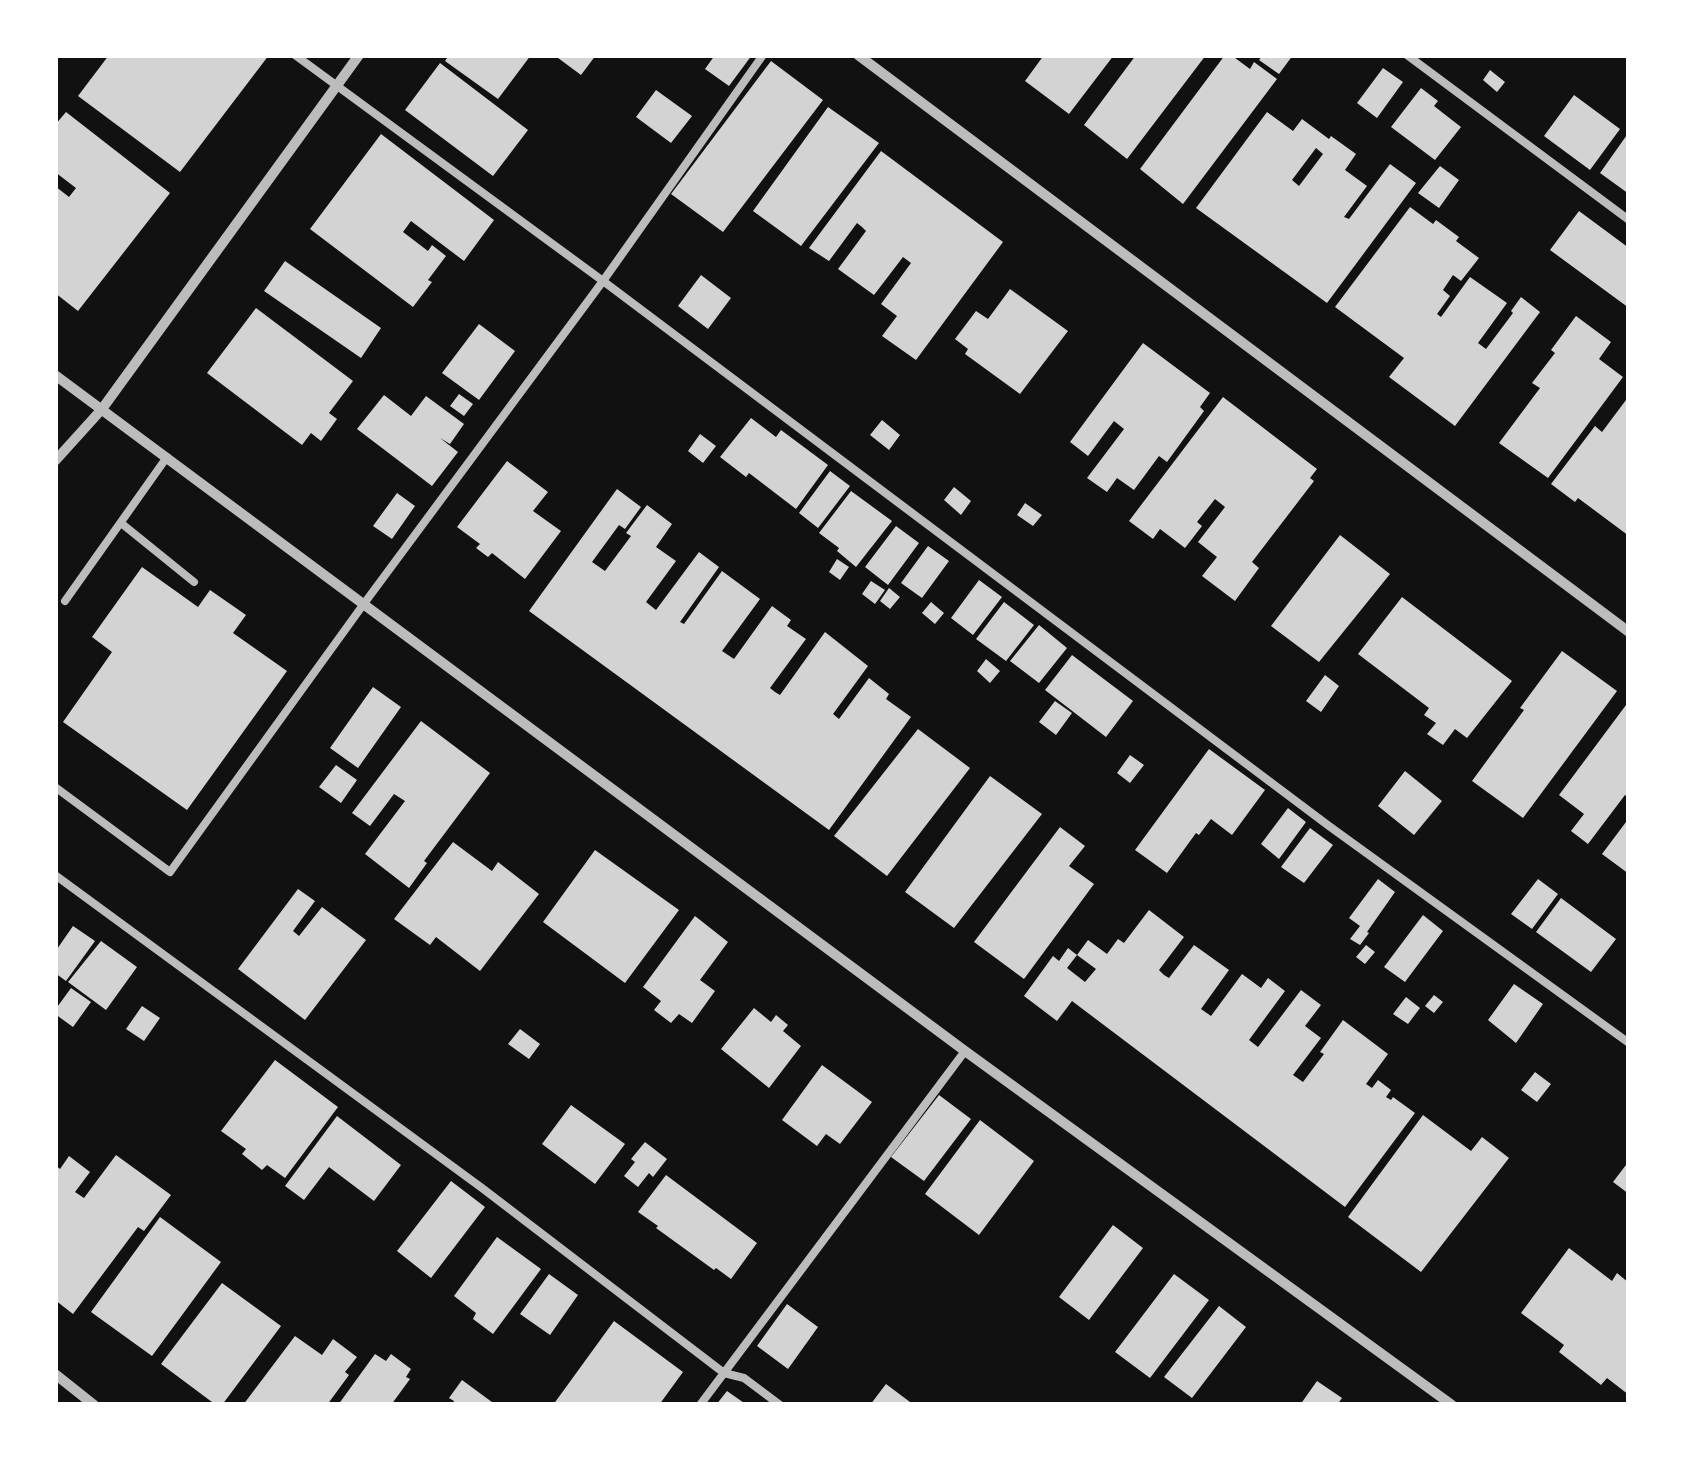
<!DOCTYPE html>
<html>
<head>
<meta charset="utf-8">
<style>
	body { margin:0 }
	#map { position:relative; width:1684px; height:1460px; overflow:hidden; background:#111; font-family:Raleway,sans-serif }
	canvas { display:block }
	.frame { position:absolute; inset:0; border:58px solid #fff; pointer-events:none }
</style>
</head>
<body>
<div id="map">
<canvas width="1684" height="1460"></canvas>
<div class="frame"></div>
</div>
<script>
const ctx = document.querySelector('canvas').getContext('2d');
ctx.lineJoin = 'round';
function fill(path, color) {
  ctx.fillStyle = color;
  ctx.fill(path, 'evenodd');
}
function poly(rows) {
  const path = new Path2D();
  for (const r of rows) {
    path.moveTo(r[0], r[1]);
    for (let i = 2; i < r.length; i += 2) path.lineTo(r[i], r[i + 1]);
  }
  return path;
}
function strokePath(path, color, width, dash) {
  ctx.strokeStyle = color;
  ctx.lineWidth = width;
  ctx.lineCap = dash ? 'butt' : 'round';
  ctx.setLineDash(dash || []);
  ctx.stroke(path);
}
fill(poly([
	[109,55,269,55,180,172,78,96],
	[449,55,531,55,498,99,445,61],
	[554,55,596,55,581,75],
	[715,55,752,55,729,86,705,69],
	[1044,55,1114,55,1069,114,1025,81],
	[1136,55,1206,55,1127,159,1084,125],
	[1225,55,1231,55,1250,69,1254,62,1277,79,1183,204,1140,169],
	[1263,55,1293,55,1279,74,1259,60],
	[771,61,823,100,723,232,671,194],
	[440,63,528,130,493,176,405,110],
	[1383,68,1403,82,1377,118,1357,103],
	[1490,70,1505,82,1497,92,1483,80],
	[1421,88,1438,101,1434,106,1461,127,1435,160,1391,127],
	[656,90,692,116,671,143,636,117],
	[1574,95,1620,129,1590,170,1544,136],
	[828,107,879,143,801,246,753,211],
	[66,112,170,193,78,311,55,293,55,186,69,197,76,188,55,172,55,125],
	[1267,112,1293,131,1302,119,1329,139,1331,136,1356,154,1345,170,1367,186,1344,217,1349,219,1390,164,1416,183,1327,303,1196,208],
	[1316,148,1323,154,1299,186,1292,180],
	[1629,132,1629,194,1600,173],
	[381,134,494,220,464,261,411,221,403,232,428,251,432,245,446,256,428,280,432,282,413,307,310,229],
	[881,151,1003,242,916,360,882,336,897,316,881,304,911,263,903,257,874,295,838,269,866,231,862,227,857,223,829,261,809,248],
	[1440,166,1459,180,1439,208,1418,193],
	[1410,207,1433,224,1436,220,1459,237,1456,241,1479,258,1461,281,1453,275,1443,290,1450,296,1437,314,1441,317,1470,277,1507,303,1478,343,1486,349,1513,313,1511,311,1521,297,1540,312,1455,426,1389,377,1404,358,1335,307],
	[1579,211,1629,248,1629,308,1550,250],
	[285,261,381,328,361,358,264,291],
	[701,275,731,298,708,329,678,306],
	[1010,289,1068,331,1020,394,965,354,968,349,955,339,976,311,988,319],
	[256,308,353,381,329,413,337,419,321,441,311,433,302,445,207,373],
	[1576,316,1611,342,1599,359,1623,377,1548,478,1499,443,1540,388,1532,383,1555,353,1551,350],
	[479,324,515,351,479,400,442,373],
	[1143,343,1210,393,1200,407,1204,411,1167,462,1159,456,1134,490,1117,478,1107,492,1087,478,1124,429,1114,421,1088,456,1070,442],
	[459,394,473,404,464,416,450,406],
	[384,395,411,416,426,396,464,424,450,444,440,438,458,452,432,486,357,429],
	[1629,396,1629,536,1578,498,1575,502,1551,484,1595,426,1602,432],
	[1223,397,1317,469,1310,478,1314,481,1252,562,1259,568,1235,601,1202,576,1217,557,1198,542,1225,507,1215,499,1197,522,1202,526,1185,548,1160,529,1153,539,1129,521],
	[751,418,776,437,781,430,828,465,796,509,749,473,746,477,720,457],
	[882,420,900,435,889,450,870,435],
	[700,434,716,446,703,463,688,451],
	[507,461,548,492,533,511,561,531,525,579,492,553,488,557,476,548,480,544,457,527],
	[830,471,850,486,818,528,799,513],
	[954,487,971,501,961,515,944,500],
	[617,489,641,507,625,529,619,525,592,562,605,571,631,536,626,533,647,505,672,524,656,547,676,561,646,602,656,610,699,552,719,567,680,622,684,624,722,571,760,599,722,651,734,659,772,606,791,620,787,626,806,639,770,688,775,692,780,695,825,632,868,666,833,714,839,719,869,678,889,694,886,699,911,717,829,830,529,611],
	[851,491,892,521,856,567,837,551,839,548,819,533],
	[397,493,415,506,392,539,373,526],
	[1025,503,1042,515,1033,526,1017,515],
	[896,526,919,543,888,585,865,567],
	[1340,535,1390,574,1319,662,1271,626],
	[928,546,949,561,922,598,901,583],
	[837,559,849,567,840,580,829,572],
	[142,567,198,607,210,590,246,615,233,633,287,671,187,810,63,722,112,652,92,637],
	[979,580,1002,597,973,635,951,618],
	[871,581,885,590,875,604,862,594],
	[889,588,900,597,890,609,880,601],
	[1402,597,1512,681,1467,738,1455,729,1443,745,1427,734,1436,723,1424,715,1429,708,1358,654],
	[931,602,944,613,935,624,922,613],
	[1004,602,1034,625,1006,661,976,639],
	[1039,625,1067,648,1039,683,1010,661],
	[1562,651,1617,691,1523,818,1472,781,1524,710,1520,708],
	[1072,655,1133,701,1106,737,1045,690],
	[986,659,1000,671,990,683,977,671],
	[1325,675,1339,686,1321,712,1306,701],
	[373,687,401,707,358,768,330,748],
	[1055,701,1072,713,1056,735,1039,722],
	[1629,701,1629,798,1625,795,1588,844,1571,831,1584,814,1559,795],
	[421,721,490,773,424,861,427,863,409,888,365,854,405,801,394,794,370,826,352,813],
	[918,729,970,768,887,876,834,836],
	[1209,749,1265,790,1232,835,1211,819,1199,835,1196,833,1167,873,1135,850],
	[1130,755,1144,765,1130,783,1117,773],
	[336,765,357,780,341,803,319,787],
	[1405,771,1442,801,1414,835,1378,806],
	[990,776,1042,814,954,928,905,892],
	[1288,808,1306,822,1279,859,1261,844],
	[1629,818,1629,874,1602,854],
	[1060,827,1085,846,1069,866,1094,884,1024,979,974,942],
	[1310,828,1333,845,1304,883,1281,867],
	[453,842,492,871,498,862,539,894,480,971,436,937,430,945,394,919],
	[595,850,679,910,625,983,543,922],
	[1378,879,1395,892,1367,932,1369,933,1360,945,1350,939,1360,926,1349,918],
	[1538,879,1558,894,1532,929,1511,914],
	[298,889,315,901,293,931,299,936,322,907,366,940,305,1020,238,969],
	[1561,898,1616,939,1591,972,1536,932],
	[1149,910,1184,937,1159,970,1164,975,1169,978,1194,945,1229,970,1201,1009,1211,1016,1242,974,1261,988,1268,978,1285,991,1249,1040,1258,1047,1301,990,1321,1005,1305,1026,1321,1038,1293,1075,1303,1082,1324,1054,1320,1052,1343,1020,1388,1054,1366,1084,1372,1088,1378,1080,1391,1090,1386,1097,1391,1100,1393,1097,1415,1113,1345,1207,1072,1001,1057,1021,1024,996,1053,956,1059,961,1068,948,1077,955,1088,940,1107,954,1118,939,1124,943],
	[1077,955,1096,969,1085,982,1067,968],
	[1423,915,1443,931,1405,982,1384,967],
	[695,916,728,942,700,980,715,991,692,1023,679,1014,671,1023,654,1010,661,1001,643,987],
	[73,926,95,941,66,981,55,973,55,952],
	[101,941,137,967,106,1010,68,982],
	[1366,945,1375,952,1365,964,1356,957],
	[1514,984,1543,1004,1516,1043,1488,1020],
	[71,988,91,1002,73,1027,55,1014,55,1010],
	[1434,995,1443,1002,1434,1013,1425,1006],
	[1406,997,1420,1008,1408,1024,1393,1014],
	[142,1006,160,1018,144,1041,126,1029],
	[754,1008,771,1022,776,1015,788,1025,783,1031,801,1046,769,1088,721,1049],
	[520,1029,540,1044,529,1059,508,1044],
	[275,1060,338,1107,285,1178,267,1165,262,1170,242,1154,246,1149,221,1131],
	[822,1065,872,1102,840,1144,826,1134,817,1146,782,1120],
	[1535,1072,1551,1084,1537,1102,1521,1090],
	[939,1095,971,1119,924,1181,891,1157],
	[571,1105,625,1144,595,1184,542,1144],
	[1423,1115,1471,1151,1482,1137,1509,1158,1421,1272,1348,1217],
	[337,1116,401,1165,374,1201,329,1167,304,1200,285,1186],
	[980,1120,1034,1161,979,1235,925,1194],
	[645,1142,667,1159,653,1177,649,1173,638,1187,624,1176,635,1162,631,1159],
	[116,1155,171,1195,144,1231,138,1227,73,1314,55,1300,55,1165,60,1169,69,1156,90,1172,75,1192,84,1198],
	[1629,1161,1629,1194,1613,1182],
	[666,1175,757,1243,731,1279,716,1268,714,1270,656,1228,658,1226,638,1212],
	[451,1181,485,1207,431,1278,397,1251],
	[160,1217,221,1262,152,1356,91,1312],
	[1113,1225,1143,1248,1089,1320,1059,1297],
	[497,1237,541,1269,493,1334,473,1319,476,1313,454,1296],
	[1569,1248,1612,1281,1617,1273,1629,1283,1629,1395,1607,1378,1601,1385,1559,1352,1564,1345,1521,1313],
	[549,1274,578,1295,550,1335,520,1314],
	[1174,1274,1209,1300,1150,1378,1115,1352],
	[222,1283,281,1326,222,1405,216,1405,161,1364],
	[787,1304,818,1327,788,1369,757,1346],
	[1219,1306,1246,1327,1192,1398,1164,1377],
	[614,1321,683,1372,659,1405,553,1405],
	[295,1336,322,1355,333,1339,357,1357,345,1372,349,1375,327,1405,243,1405],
	[375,1354,386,1361,391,1354,411,1369,406,1377,410,1379,391,1405,338,1405],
	[462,1380,496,1405,452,1405,454,1401,449,1398],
	[1317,1381,1342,1398,1337,1405,1300,1405],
	[886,1384,914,1405,870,1405],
	[727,1391,747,1405,716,1405]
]), '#d3d3d3');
strokePath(poly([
	[295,55,603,281,1329,826,1629,1043],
	[1407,55,1629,220],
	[121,523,194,582],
	[65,601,167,457],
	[55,787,170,872,363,605,603,281,763,55],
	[55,875,482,1188,724,1373,744,1378,780,1405],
	[700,1405,965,1051]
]), '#bcbcbc', 8);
strokePath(poly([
	[858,55,1629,632],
	[55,375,965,1051,1452,1405],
	[55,461,102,409,359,55],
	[55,1374,94,1405]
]), '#bcbcbc', 10);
</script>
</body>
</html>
